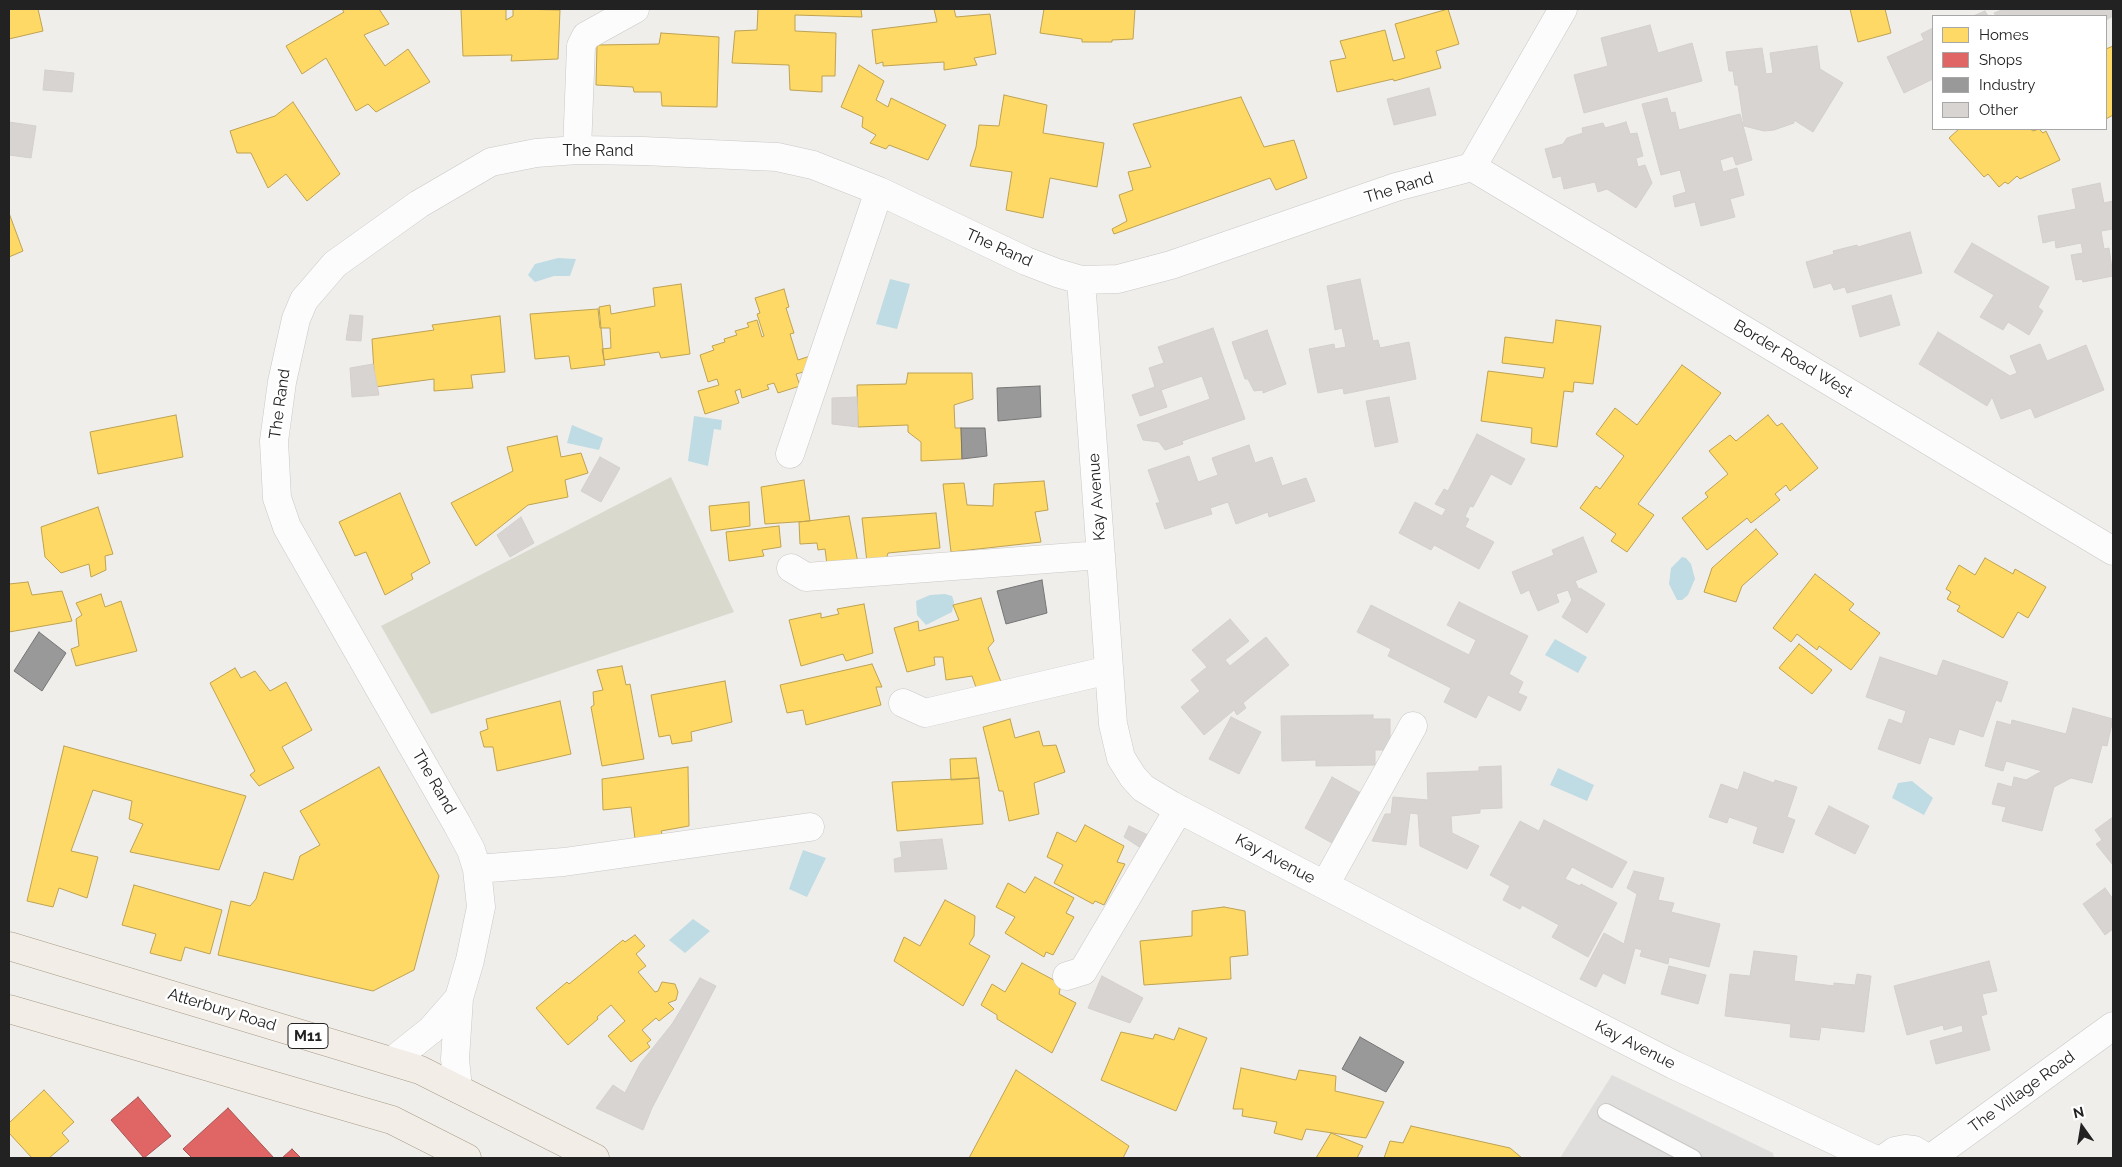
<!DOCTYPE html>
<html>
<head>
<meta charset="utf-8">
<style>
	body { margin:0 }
	#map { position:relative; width:2122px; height:1167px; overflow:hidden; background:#f0eeeb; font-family:Raleway,sans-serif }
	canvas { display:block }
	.frame { position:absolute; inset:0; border:10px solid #222; pointer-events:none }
	.legend { position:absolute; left:1932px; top:15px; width:175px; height:115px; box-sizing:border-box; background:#fff; border:1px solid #a7a7a7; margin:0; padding:6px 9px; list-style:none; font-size:15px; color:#222 }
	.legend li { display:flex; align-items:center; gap:10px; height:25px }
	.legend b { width:25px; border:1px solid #a7a7a7 }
	.north { position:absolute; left:2057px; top:1102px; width:50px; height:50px; -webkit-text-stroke:4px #fff; paint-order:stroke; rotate:347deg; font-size:14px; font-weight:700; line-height:20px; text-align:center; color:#222 }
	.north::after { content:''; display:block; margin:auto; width:18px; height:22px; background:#222; clip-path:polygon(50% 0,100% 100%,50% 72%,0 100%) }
</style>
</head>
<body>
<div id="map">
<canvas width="2122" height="1167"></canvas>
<div class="frame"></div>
<ul class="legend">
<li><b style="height:14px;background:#ffd966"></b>Homes</li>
<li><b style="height:14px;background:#e06666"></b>Shops</li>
<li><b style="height:14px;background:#999"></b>Industry</li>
<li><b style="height:14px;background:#d7d4d2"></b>Other</li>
</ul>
<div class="north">N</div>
</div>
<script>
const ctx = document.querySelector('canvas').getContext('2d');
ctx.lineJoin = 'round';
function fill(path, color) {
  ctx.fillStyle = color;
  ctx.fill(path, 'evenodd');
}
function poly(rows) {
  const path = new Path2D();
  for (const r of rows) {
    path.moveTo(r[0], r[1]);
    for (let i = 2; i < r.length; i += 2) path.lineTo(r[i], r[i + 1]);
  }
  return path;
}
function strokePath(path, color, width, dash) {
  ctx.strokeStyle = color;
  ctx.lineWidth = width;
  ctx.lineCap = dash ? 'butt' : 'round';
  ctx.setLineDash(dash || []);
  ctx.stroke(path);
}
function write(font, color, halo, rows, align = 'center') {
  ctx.font = font + ' Raleway,sans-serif';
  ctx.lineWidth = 5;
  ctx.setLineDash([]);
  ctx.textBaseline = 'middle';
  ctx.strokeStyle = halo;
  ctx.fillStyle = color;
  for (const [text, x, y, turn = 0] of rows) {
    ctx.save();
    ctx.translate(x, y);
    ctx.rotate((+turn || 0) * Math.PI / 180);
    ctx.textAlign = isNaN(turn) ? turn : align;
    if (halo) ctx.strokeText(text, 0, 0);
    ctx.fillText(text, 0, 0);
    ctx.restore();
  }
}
fill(poly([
	[1612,1075,1773,1153,1774,1158,1560,1158]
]), '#dfdedc');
fill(poly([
	[671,477,734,612,431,714,381,626]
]), '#d9d9cd');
fill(poly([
	[558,258,576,259,570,276,554,276,535,282,528,275,535,264],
	[890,279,910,284,897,329,876,324],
	[694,416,722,420,721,430,714,429,708,466,688,461],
	[572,425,603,438,599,450,567,443],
	[1682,557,1686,558,1691,564,1695,579,1688,595,1682,600,1677,600,1669,584,1671,568],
	[945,594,952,596,954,602,952,612,926,625,917,615,916,601,930,595],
	[1555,639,1587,657,1578,673,1545,655],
	[1558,768,1594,785,1587,801,1550,785],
	[1912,781,1933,798,1924,815,1892,798,1898,783],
	[803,850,826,858,807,897,789,889],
	[693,919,710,931,685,953,669,940]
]), '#bfdbe3');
const homes = poly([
	[9,9,38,9,43,31,9,39,9,9],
	[342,9,379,9,389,24,364,35,385,66,408,49,430,82,376,112,368,104,356,111,326,58,302,74,286,46,344,12,342,9],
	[461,9,506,9,506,20,513,16,513,9,560,10,558,59,511,61,512,55,463,56,461,9],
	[758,9,861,9,862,17,795,15,795,31,836,33,835,76,822,76,822,92,790,90,789,65,732,63,735,31,757,30,758,9],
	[934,9,954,9,956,17,990,14,996,54,974,58,977,65,944,70,944,62,883,66,883,62,876,64,872,30,937,22,934,9],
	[1044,9,1135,9,1133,39,1112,40,1112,42,1082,42,1082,39,1040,33,1044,9],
	[1448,9,1459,44,1436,51,1441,68,1394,81,1393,79,1337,92,1330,61,1346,58,1340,41,1385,30,1393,61,1405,58,1395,24,1448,9],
	[1850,9,1885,9,1891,33,1858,42,1850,9],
	[661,33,719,37,717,107,662,106,661,92,634,92,633,87,596,85,597,45,659,44,661,33],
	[2113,46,2113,115,2106,119,2106,49,2113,46],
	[859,65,884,81,876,100,888,107,891,98,946,125,928,160,889,145,886,149,870,143,876,135,862,127,863,117,841,107,859,65],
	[1004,95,1047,105,1043,133,1104,143,1097,187,1050,178,1043,218,1006,210,1012,172,970,166,976,147,979,125,999,126,1004,95],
	[1241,97,1264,147,1294,140,1307,178,1276,190,1270,178,1114,234,1112,229,1127,221,1119,195,1133,190,1128,172,1151,167,1133,124,1241,97],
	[293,102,340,174,307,201,286,174,268,188,251,153,237,153,230,131,275,116,293,102],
	[1959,129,2030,129,2033,131,2039,129,2043,133,2046,131,2060,160,2020,179,2017,176,2008,184,2005,182,1999,187,1988,174,1984,177,1949,138,1959,129],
	[9,213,23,251,9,257,9,213],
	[681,284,690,354,661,358,659,352,604,360,599,307,610,305,611,314,655,306,653,288,681,284],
	[784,289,789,307,786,308,794,333,790,334,798,360,810,356,814,369,796,374,800,386,778,393,774,383,767,385,769,389,742,398,740,389,735,391,739,403,705,414,698,391,719,385,717,379,708,382,700,355,714,350,712,346,725,342,724,339,737,335,735,331,749,327,747,323,757,320,762,337,764,336,757,314,760,313,755,298,784,289],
	[598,309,600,328,610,328,611,348,602,349,605,365,571,369,569,356,535,359,530,314,598,309],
	[500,316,505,372,471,375,473,388,434,391,434,379,375,387,372,339,434,330,432,325,500,316],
	[1556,320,1601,326,1593,384,1574,382,1573,392,1564,391,1557,447,1531,443,1532,428,1481,421,1488,371,1543,378,1545,368,1502,363,1505,337,1553,343,1556,320],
	[1682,365,1721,393,1638,504,1654,515,1627,552,1611,541,1616,534,1580,508,1596,486,1600,489,1624,456,1596,434,1615,408,1637,425,1682,365],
	[908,373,972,373,973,399,954,405,955,428,961,428,962,459,921,461,921,442,908,432,908,425,858,427,857,385,906,384,908,373],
	[176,415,183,457,98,474,90,432,176,415],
	[1768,415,1777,426,1782,423,1818,468,1790,491,1786,485,1775,494,1780,500,1751,523,1747,518,1707,550,1682,518,1708,497,1705,493,1728,474,1709,451,1730,435,1736,441,1768,415],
	[557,436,561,457,581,453,588,473,565,480,568,497,528,505,476,546,451,503,513,471,507,447,557,436],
	[804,480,810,521,765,524,761,487,804,480],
	[1044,481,1048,510,1035,512,1041,542,951,552,943,484,964,483,967,505,993,506,994,484,1044,481],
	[400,493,430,563,411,574,413,579,385,595,366,552,355,556,339,522,400,493],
	[749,502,750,526,711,531,709,506,749,502],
	[98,507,113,554,105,556,106,570,91,577,89,564,61,573,45,557,41,527,98,507],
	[936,513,940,548,888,553,884,568,868,571,862,518,936,513],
	[849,516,859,568,828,572,825,549,818,550,817,543,800,544,799,522,849,516],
	[779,526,781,547,762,550,764,556,729,561,726,532,779,526],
	[1756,529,1778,554,1742,586,1736,602,1704,592,1712,568,1756,529],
	[1985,558,2013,574,2015,569,2046,587,2028,618,2018,612,2003,638,1957,611,1960,606,1947,599,1951,592,1946,589,1959,565,1975,575,1985,558],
	[1815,574,1854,604,1849,610,1880,633,1851,670,1819,646,1817,650,1797,634,1791,642,1773,628,1815,574],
	[28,582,32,595,62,591,72,621,9,632,9,584,28,582],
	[101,594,105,607,121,601,137,651,76,666,71,649,79,646,76,619,82,615,76,603,101,594],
	[981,598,994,641,988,648,1003,687,978,693,972,676,946,680,943,657,934,657,935,665,907,672,894,628,918,621,919,631,959,620,953,605,981,598],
	[864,604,873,653,846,661,843,654,801,666,789,620,821,613,821,618,839,614,837,609,864,604],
	[1799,644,1832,670,1812,694,1779,668,1799,644],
	[872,664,882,687,876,687,881,705,806,725,803,710,787,713,780,685,872,664],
	[622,666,626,685,630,684,644,759,602,766,591,707,594,705,593,692,603,690,597,670,622,666],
	[235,668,241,678,255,671,270,691,286,682,312,730,282,747,294,768,259,786,250,775,255,771,210,683,235,668],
	[725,681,732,722,691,732,692,741,672,744,670,735,659,737,651,695,725,681],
	[560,701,571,754,497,771,493,747,484,747,480,732,488,729,486,719,560,701],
	[1010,719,1015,738,1039,731,1043,746,1056,745,1065,772,1034,783,1039,814,1009,821,1003,791,999,791,983,727,1010,719],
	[64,746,246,796,219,870,130,852,143,824,129,819,132,801,93,790,71,851,98,857,87,898,59,888,53,907,27,901,64,746],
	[976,758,979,778,951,780,950,759,976,758],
	[379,767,439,876,414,970,373,991,218,955,231,901,250,906,256,899,264,872,293,880,300,856,320,845,300,811,379,767],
	[688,767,689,826,661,831,664,840,635,839,631,807,603,810,602,779,688,767],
	[979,778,983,824,897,831,892,782,979,778],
	[1085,825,1124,846,1117,862,1125,864,1104,905,1095,901,1093,904,1054,883,1063,865,1047,857,1057,832,1076,842,1085,825],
	[1035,877,1074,898,1066,913,1074,917,1053,955,1046,952,1044,957,1005,933,1015,917,996,907,1008,883,1025,893,1035,877],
	[134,885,222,910,210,954,185,947,181,961,150,953,156,934,122,925,134,885],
	[945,900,975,916,974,936,969,944,990,956,963,1006,894,961,904,937,920,946,945,900],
	[1224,907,1245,911,1248,955,1230,957,1231,979,1144,985,1140,941,1192,936,1192,911,1224,907],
	[635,935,645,946,636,954,646,966,638,972,655,992,658,991,662,982,675,984,678,992,676,1000,668,1003,674,1009,659,1021,656,1018,642,1030,651,1040,647,1043,650,1047,631,1062,608,1036,625,1021,611,1005,597,1017,598,1019,568,1045,536,1008,567,982,569,984,623,940,625,942,635,935],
	[1022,963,1061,984,1059,994,1076,1003,1052,1053,997,1019,997,1015,981,1005,992,984,1005,992,1022,963],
	[1179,1028,1207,1038,1176,1111,1101,1080,1121,1032,1153,1039,1155,1034,1174,1040,1179,1028],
	[1241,1068,1296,1080,1299,1070,1336,1076,1335,1091,1384,1102,1366,1138,1306,1129,1302,1140,1274,1133,1277,1122,1242,1116,1243,1109,1233,1109,1241,1068],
	[1016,1070,1129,1146,1123,1158,969,1158,1016,1070],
	[44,1090,74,1122,62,1133,69,1141,49,1158,32,1158,9,1133,9,1123,44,1090],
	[1411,1126,1510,1148,1522,1158,1384,1158,1390,1141,1403,1143,1411,1126],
	[1331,1133,1363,1146,1357,1158,1316,1158,1331,1133]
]);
fill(homes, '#ffd966');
strokePath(homes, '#bda252', 1);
const shops = poly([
	[138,1097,171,1136,144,1158,111,1120,138,1097],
	[228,1108,274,1158,192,1158,183,1149,228,1108],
	[292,1149,301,1158,282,1158,292,1149]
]);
fill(shops, '#e06666');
strokePath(shops, '#a75252', 1);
const industry = poly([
	[1040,386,1041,417,998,421,997,388,1040,386],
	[961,428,985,428,987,456,962,459,961,428],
	[1042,580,1047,613,1006,624,997,591,1042,580],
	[39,632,66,653,42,691,14,671,39,632],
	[1360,1037,1404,1062,1386,1092,1342,1069,1360,1037]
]);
fill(industry, '#999');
strokePath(industry, '#757575', 1);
const building = poly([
	[2004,9,2113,9,2113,16,2106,20,2106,16,1996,16,1994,13,2004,9],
	[1985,11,1988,16,1973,16,1985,11],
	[1650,25,1658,53,1692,43,1702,81,1584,113,1574,75,1608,66,1601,38,1650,25],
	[1933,28,1933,79,1904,93,1887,57,1924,40,1921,34,1933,28],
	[1817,46,1820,69,1843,83,1813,132,1794,120,1794,123,1774,130,1764,131,1744,126,1738,85,1735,85,1733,71,1729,71,1726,52,1762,48,1766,74,1773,73,1770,53,1817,46],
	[45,70,74,73,72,92,43,90,45,70],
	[1429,88,1436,115,1394,125,1387,99,1429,88],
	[1667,98,1671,113,1675,112,1679,130,1740,114,1752,160,1736,165,1733,156,1720,160,1723,172,1737,168,1744,195,1730,199,1735,217,1701,226,1695,202,1675,207,1673,196,1686,192,1680,170,1661,175,1642,104,1667,98],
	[9,122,36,126,31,158,9,155,9,122],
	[1626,122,1630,134,1637,133,1643,156,1636,158,1638,167,1645,165,1652,183,1636,208,1607,189,1598,192,1595,182,1564,189,1561,176,1553,178,1545,149,1563,144,1567,138,1583,133,1582,128,1603,123,1605,128,1626,122],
	[2100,183,2104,203,2113,201,2113,229,2101,231,2104,249,2109,248,2113,276,2083,282,2082,279,2076,280,2071,255,2083,253,2081,243,2056,248,2055,240,2043,243,2038,216,2076,209,2072,189,2100,183],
	[1910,232,1922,273,1847,293,1845,287,1834,290,1831,283,1814,288,1806,262,1834,254,1833,251,1857,245,1858,247,1910,232],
	[1972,243,2049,287,2038,307,2043,311,2029,335,2008,322,2003,330,1980,317,1994,295,1954,272,1972,243],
	[1360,279,1373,341,1378,340,1380,348,1409,342,1416,379,1344,394,1343,388,1318,393,1309,349,1334,344,1335,349,1346,347,1342,328,1335,330,1327,286,1360,279],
	[1891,295,1900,325,1860,337,1852,306,1891,295],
	[350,315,363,316,361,341,346,340,350,315],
	[1213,328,1245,419,1182,441,1183,444,1165,450,1159,442,1143,440,1137,425,1210,399,1202,376,1161,390,1167,407,1140,416,1132,395,1155,387,1149,368,1164,363,1158,347,1213,328],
	[1267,330,1286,384,1263,393,1263,390,1254,391,1248,379,1245,379,1232,342,1267,330],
	[1938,332,2010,376,2017,373,2010,356,2040,344,2047,361,2086,345,2104,390,2035,418,2031,408,2001,419,1992,397,1987,406,1919,364,1938,332],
	[373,364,379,395,352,397,350,368,373,364],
	[857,397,858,427,832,424,832,398,857,397],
	[1389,397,1398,442,1375,447,1366,401,1389,397],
	[1477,434,1525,459,1511,485,1491,474,1473,507,1470,506,1465,517,1469,519,1465,527,1494,542,1479,569,1434,545,1431,550,1399,533,1415,502,1442,516,1446,509,1435,504,1444,489,1448,491,1477,434],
	[1249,445,1255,463,1272,457,1282,486,1306,478,1315,501,1269,517,1268,512,1236,524,1228,502,1210,508,1212,514,1165,529,1156,503,1160,503,1148,470,1189,456,1198,482,1218,475,1212,458,1249,445],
	[600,457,620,468,601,502,581,491,600,457],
	[521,517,534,543,510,557,497,535,521,517],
	[1583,537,1597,572,1575,581,1579,590,1580,588,1605,604,1587,633,1562,617,1572,600,1568,590,1556,594,1559,602,1538,611,1529,590,1521,594,1512,572,1554,555,1552,550,1583,537],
	[1459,602,1528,636,1509,674,1523,682,1518,693,1527,697,1520,711,1488,695,1476,718,1444,702,1451,688,1388,656,1391,649,1357,632,1371,605,1469,655,1476,640,1447,625,1459,602],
	[1230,619,1249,641,1225,660,1230,666,1266,637,1289,665,1243,703,1246,708,1237,715,1234,710,1204,735,1181,707,1200,691,1191,680,1207,667,1192,650,1230,619],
	[1880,657,1937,676,1943,660,2008,682,2001,702,1996,700,1983,737,1959,729,1954,745,1929,737,1920,764,1878,749,1889,719,1902,724,1906,711,1866,697,1880,657],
	[2073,708,2113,719,2107,746,2102,745,2092,783,2071,778,2054,787,2042,831,2002,821,2006,807,1992,804,1998,783,2012,787,2014,777,2026,780,2042,771,2006,761,2003,771,1985,766,1997,721,2011,725,2012,720,2066,734,2073,708],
	[1373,715,1373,719,1390,719,1390,750,1375,750,1375,765,1316,766,1316,760,1282,761,1281,716,1373,715],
	[1231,717,1261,732,1239,774,1209,759,1231,717],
	[1501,766,1502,808,1480,809,1480,813,1451,816,1452,833,1479,846,1467,869,1420,846,1418,814,1410,813,1406,845,1372,841,1385,814,1391,814,1393,797,1428,800,1427,773,1479,771,1479,767,1501,766],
	[1744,772,1774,783,1775,780,1797,787,1787,817,1795,820,1783,853,1753,843,1758,827,1729,817,1727,823,1709,817,1721,784,1738,790,1744,772],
	[1332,777,1368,797,1341,848,1305,828,1332,777],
	[1829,806,1869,826,1855,854,1815,834,1829,806],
	[2113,817,2113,863,2112,864,2096,844,2102,840,2095,830,2113,817],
	[1544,820,1627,862,1612,888,1572,867,1565,879,1580,886,1581,884,1617,903,1588,957,1552,937,1559,925,1522,905,1520,909,1503,900,1510,886,1490,875,1520,821,1539,831,1544,820],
	[1129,826,1150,836,1144,850,1124,837,1129,826],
	[942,839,947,869,895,872,894,859,902,857,900,842,942,839],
	[1634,871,1664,878,1658,900,1674,903,1671,912,1720,924,1709,967,1669,957,1668,964,1640,956,1642,950,1635,948,1625,984,1603,973,1596,987,1580,979,1604,933,1624,944,1637,894,1627,888,1634,871],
	[2105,888,2113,899,2113,929,2105,935,2083,904,2105,888],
	[1754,951,1797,956,1794,981,1834,986,1834,983,1855,985,1857,974,1871,976,1864,1032,1821,1027,1819,1040,1790,1037,1791,1024,1725,1016,1730,974,1750,976,1754,951],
	[1989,961,1997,991,1982,994,1987,1014,1981,1016,1990,1050,1936,1064,1930,1041,1963,1032,1962,1025,1944,1030,1943,1025,1907,1035,1894,986,1989,961],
	[1669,966,1706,975,1698,1004,1661,994,1669,966],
	[1102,976,1143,998,1130,1023,1088,1008,1102,976],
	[700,978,716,986,652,1108,643,1130,596,1108,613,1085,625,1093,640,1064,672,1024,700,978]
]);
fill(building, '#d7d4d2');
strokePath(building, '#d3d0cc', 1);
const lane = poly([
	[1606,1112,1693,1158]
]);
const street = poly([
	[577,150,581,46,586,36,635,9],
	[1472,167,2113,551],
	[1081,280,1113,724,1121,758,1133,777,1143,788,1171,805,1482,967,1674,1065,1872,1158],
	[790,454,879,191],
	[791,568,806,577,1101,555],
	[903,703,925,713,1109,670],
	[477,869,564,862,810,827],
	[1325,885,1413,726],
	[1067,976,1083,971,1179,809],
	[392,1061,431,1030,459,998],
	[458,1089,455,1059,459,998,470,960,481,907,477,869,471,850,457,824,287,527,277,498,274,441,282,382,296,319,304,300,335,264,419,204,491,162,536,153,577,150,643,151,777,157,813,165,879,191,1026,261,1057,273,1081,280,1118,279,1171,265,1396,187,1472,167,1563,9],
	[1885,1158,1895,1151,1905,1149,1914,1150,1927,1158],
	[1931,1158,2113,1026]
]);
const primary = poly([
	[9,946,420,1070,595,1158],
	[9,1009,392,1120,467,1158]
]);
strokePath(lane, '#c9c8c7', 18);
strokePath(street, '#c9c8c7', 29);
strokePath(primary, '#a79c86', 29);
strokePath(lane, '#fdfcfc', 16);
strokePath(street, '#fdfcfc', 28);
strokePath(primary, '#f3ede7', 28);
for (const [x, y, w] of [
	[308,1036,40]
]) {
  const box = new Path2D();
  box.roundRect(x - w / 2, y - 12.5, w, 25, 4);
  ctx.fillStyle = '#fff';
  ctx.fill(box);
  strokePath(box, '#222', 1);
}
write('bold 15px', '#222', null, [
	["M11",308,1036]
]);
write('16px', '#222', '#fff', [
	["The Rand",598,151],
	["The Rand",1399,188,-17],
	["The Rand",999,248,24],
	["Border Road West",1793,359,31],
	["The Rand",280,404,-82],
	["Kay Avenue",1097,497,-94],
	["The Rand",434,782,60],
	["Kay Avenue",1275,859,28],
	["Atterbury Road",222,1010,17],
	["Kay Avenue",1635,1045,27],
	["The Village Road",2022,1092,-36]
]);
</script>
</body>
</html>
